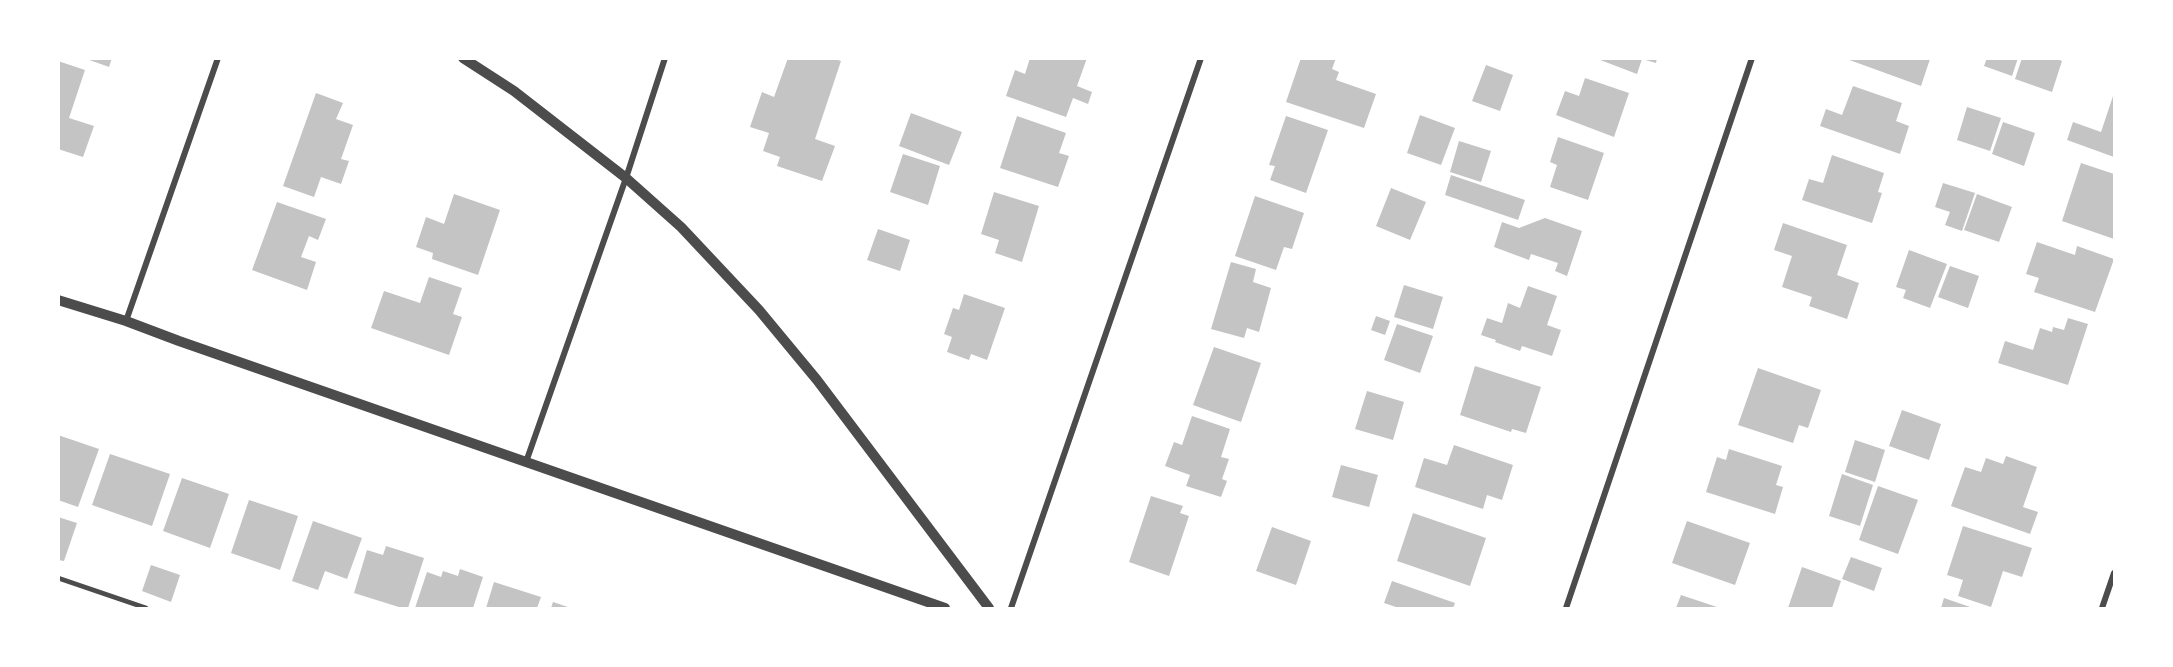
<!DOCTYPE html>
<html>
<head>
<meta charset="utf-8">
<style>
	body { margin:0 }
	#map { position:relative; width:2173px; height:667px; overflow:hidden; background:#fff; font-family:Quicksand,sans-serif }
	canvas { display:block }
	.frame { position:absolute; inset:0; border:60px solid #fff; pointer-events:none }
</style>
</head>
<body>
<div id="map">
<canvas width="2173" height="667"></canvas>
<div class="frame"></div>
</div>
<script>
const ctx = document.querySelector('canvas').getContext('2d');
ctx.lineJoin = 'round';
function fill(path, color) {
  ctx.fillStyle = color;
  ctx.fill(path, 'evenodd');
}
function poly(rows) {
  const path = new Path2D();
  for (const r of rows) {
    path.moveTo(r[0], r[1]);
    for (let i = 2; i < r.length; i += 2) path.lineTo(r[i], r[i + 1]);
  }
  return path;
}
function strokePath(path, color, width, dash) {
  ctx.strokeStyle = color;
  ctx.lineWidth = width;
  ctx.lineCap = dash ? 'butt' : 'round';
  ctx.setLineDash(dash || []);
  ctx.stroke(path);
}
fill(poly([
	[84,58,112,58,109,67],
	[788,58,832,58,841,61,815,139,835,146,822,181,777,166,780,157,763,151,769,133,750,127,762,92,774,97],
	[1030,58,1087,58,1077,86,1092,92,1088,104,1073,98,1066,117,1006,96,1015,70,1025,74],
	[1301,58,1336,58,1332,69,1339,72,1336,80,1376,94,1364,128,1286,102],
	[1595,58,1657,58,1656,63,1642,59,1637,74],
	[1844,58,1929,58,1930,59,1921,86],
	[1987,58,2018,58,2012,76,1984,66],
	[2022,58,2055,58,2062,61,2052,92,2015,79],
	[58,61,85,70,69,118,94,126,83,157,58,149],
	[1486,65,1513,75,1500,111,1472,101],
	[1585,78,1629,93,1614,137,1556,115,1565,91,1579,96],
	[1853,86,1902,103,1896,121,1909,126,1900,154,1820,126,1826,109,1842,115],
	[316,93,343,103,336,119,353,125,341,159,349,161,341,184,321,177,314,197,283,186],
	[2114,93,2114,157,2067,140,2073,122,2101,132],
	[1967,107,2001,118,1990,151,1957,140],
	[911,113,962,132,949,165,899,146],
	[1420,115,1455,128,1441,165,1407,153],
	[1017,116,1066,133,1059,153,1069,156,1058,187,1000,168],
	[1286,116,1328,130,1306,193,1270,180,1275,166,1269,165],
	[2003,122,2035,133,2024,166,1992,154],
	[1558,137,1604,153,1588,200,1550,187,1557,165,1550,162],
	[1459,141,1491,151,1481,182,1450,172],
	[903,154,940,166,928,205,890,192],
	[1832,155,1884,173,1878,192,1882,193,1872,223,1802,200,1809,179,1823,183],
	[2081,163,2114,174,2114,239,2062,221],
	[1451,175,1525,200,1518,220,1445,195],
	[1943,183,1975,193,1962,231,1945,225,1950,212,1935,207],
	[1391,188,1426,202,1410,240,1376,226],
	[994,192,1039,206,1022,262,995,253,999,240,981,234],
	[454,194,500,210,478,275,432,259,433,253,416,247,426,217,444,224],
	[1977,194,2012,207,1999,242,1964,230],
	[1255,196,1304,213,1292,249,1284,247,1276,270,1235,256],
	[277,202,326,219,318,240,309,236,301,257,316,262,307,290,252,270],
	[1545,218,1582,231,1567,276,1555,271,1558,263,1531,254,1529,260,1494,247,1502,222,1519,228],
	[1783,223,1847,245,1837,275,1859,283,1847,319,1809,306,1812,297,1782,287,1792,256,1774,250],
	[878,229,910,240,900,271,867,260],
	[2037,242,2075,255,2077,246,2114,259,2095,312,2034,292,2039,278,2026,274],
	[1909,250,1947,264,1930,308,1903,298,1906,290,1896,287],
	[1231,262,1256,269,1253,282,1271,288,1259,332,1247,328,1244,338,1211,329],
	[1950,266,1979,276,1968,308,1938,297],
	[429,277,462,288,453,314,462,317,449,355,371,328,384,291,420,303],
	[1404,285,1443,297,1433,329,1394,317],
	[1528,286,1557,296,1547,325,1561,330,1552,356,1522,346,1520,351,1495,342,1496,340,1481,335,1487,318,1502,323,1508,303,1520,308],
	[964,294,1005,308,987,360,971,354,969,360,947,352,952,337,944,334,953,308,959,310],
	[1376,316,1390,321,1385,335,1371,330],
	[2068,318,2088,324,2068,385,1998,363,2005,341,2033,350,2040,328,2052,332,2053,327,2064,330],
	[1397,324,1433,336,1420,373,1384,360],
	[1214,347,1261,363,1241,422,1193,405],
	[1475,366,1541,387,1526,433,1512,429,1511,432,1460,415],
	[1758,368,1821,390,1808,428,1799,425,1793,443,1738,425],
	[1367,391,1404,402,1393,440,1355,429],
	[1902,410,1941,424,1929,460,1889,446],
	[1192,416,1230,429,1221,457,1229,459,1222,479,1227,481,1221,497,1186,486,1190,475,1165,466,1174,442,1182,445],
	[58,435,99,449,78,507,58,500],
	[1855,440,1885,450,1875,482,1845,472],
	[1454,445,1513,465,1502,500,1487,495,1483,509,1415,487,1424,458,1447,465],
	[1729,449,1782,466,1776,485,1783,487,1775,514,1706,492,1717,457,1726,460],
	[110,454,170,474,152,526,92,505],
	[2006,456,2037,467,2023,507,2038,512,2030,534,1951,506,1965,467,1981,472,1986,458,2003,464],
	[1341,465,1378,475,1369,507,1332,497],
	[1842,474,1873,485,1860,526,1829,516],
	[182,478,229,494,210,548,163,531],
	[1878,486,1918,500,1898,554,1859,540],
	[1151,496,1183,506,1180,513,1189,516,1169,576,1129,562],
	[249,500,298,516,280,570,231,553],
	[1413,513,1486,538,1470,586,1397,561],
	[58,517,77,523,64,561,58,560],
	[313,521,362,538,347,579,325,571,318,590,292,581],
	[1687,521,1750,543,1735,585,1672,563],
	[1963,526,2032,548,2022,577,2003,571,1991,607,1958,596,1963,580,1947,575],
	[1272,527,1311,541,1296,585,1256,571],
	[386,546,424,558,408,608,402,608,354,593,367,550,383,555],
	[1851,557,1882,568,1874,591,1842,579],
	[151,565,180,575,171,602,142,591],
	[1802,567,1841,581,1832,608,1788,608],
	[460,569,483,577,473,608,415,608,427,572,441,577,443,571,458,576],
	[1392,581,1455,603,1453,608,1399,608,1384,603],
	[494,582,541,597,537,608,486,608],
	[1681,595,1720,608,1676,608],
	[1944,598,1973,608,1941,608],
	[553,602,571,608,551,608]
]), '#c4c4c4');
strokePath(poly([
	[58,578,146,608]
]), '#4c4c4c', 4.5);
strokePath(poly([
	[126,321,218,58],
	[526,462,626,178,665,58],
	[1011,608,1201,58],
	[1566,608,1752,58],
	[2102,608,2114,573]
]), '#4c4c4c', 6);
strokePath(poly([
	[463,58,514,91,626,178,681,227,759,310,817,380,989,608],
	[58,300,126,321,179,341,945,608]
]), '#4c4c4c', 10);
</script>
</body>
</html>
